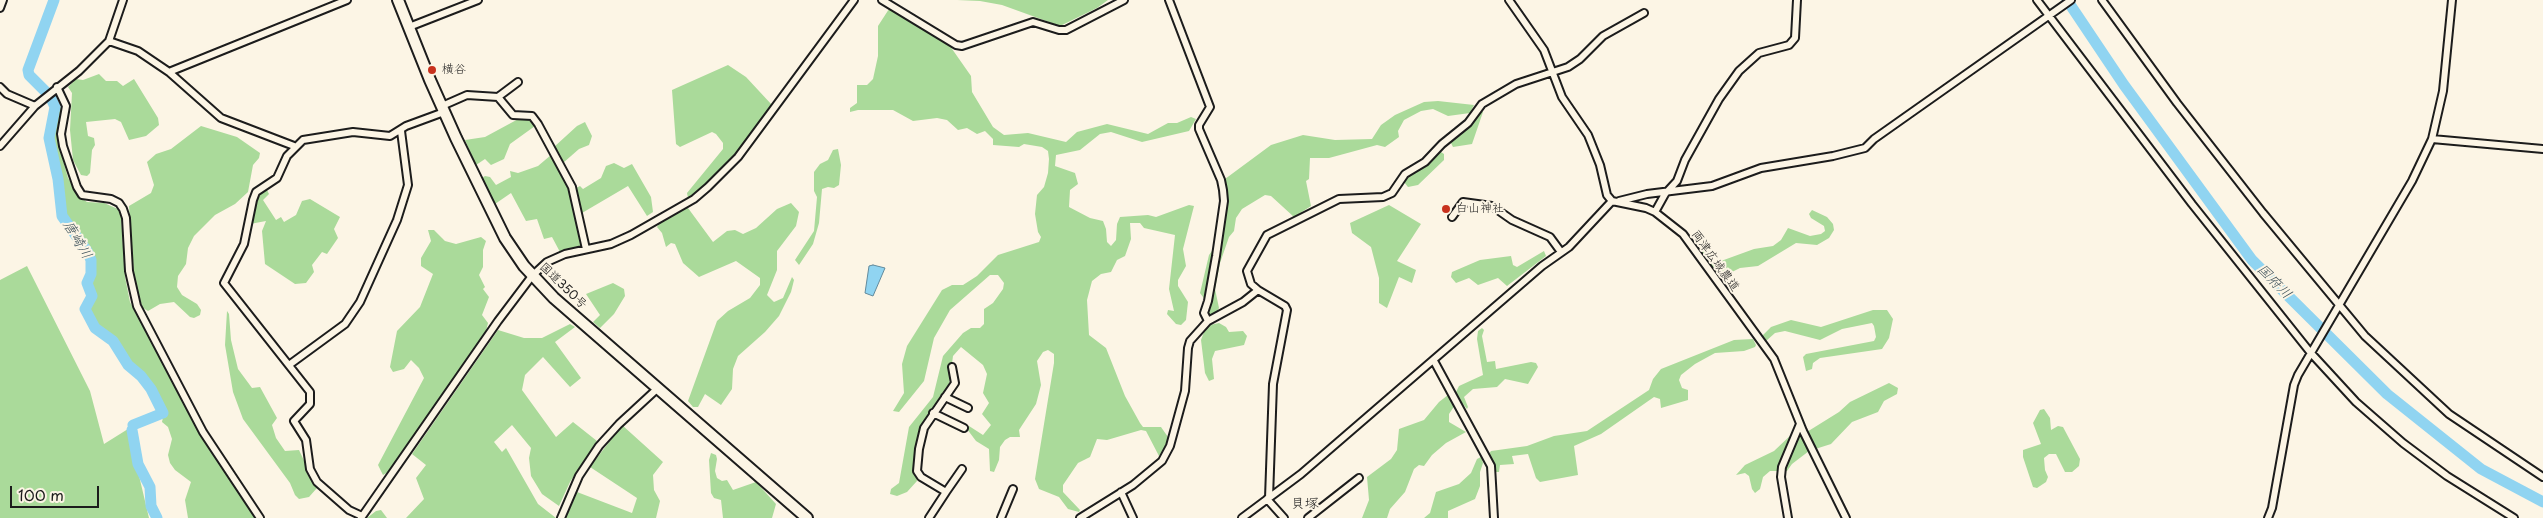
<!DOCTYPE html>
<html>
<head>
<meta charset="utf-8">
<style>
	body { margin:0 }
	#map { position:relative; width:2543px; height:518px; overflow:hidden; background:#fcf5e5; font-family:"Playpen Sans",sans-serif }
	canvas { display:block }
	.scale { position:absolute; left:10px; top:486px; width:89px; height:22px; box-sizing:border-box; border:2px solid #1c1c1c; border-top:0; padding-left:6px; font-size:15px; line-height:18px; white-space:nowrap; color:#1c1c1c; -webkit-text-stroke:4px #fcf5e5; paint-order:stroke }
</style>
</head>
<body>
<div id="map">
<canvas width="2543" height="518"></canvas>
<div class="scale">100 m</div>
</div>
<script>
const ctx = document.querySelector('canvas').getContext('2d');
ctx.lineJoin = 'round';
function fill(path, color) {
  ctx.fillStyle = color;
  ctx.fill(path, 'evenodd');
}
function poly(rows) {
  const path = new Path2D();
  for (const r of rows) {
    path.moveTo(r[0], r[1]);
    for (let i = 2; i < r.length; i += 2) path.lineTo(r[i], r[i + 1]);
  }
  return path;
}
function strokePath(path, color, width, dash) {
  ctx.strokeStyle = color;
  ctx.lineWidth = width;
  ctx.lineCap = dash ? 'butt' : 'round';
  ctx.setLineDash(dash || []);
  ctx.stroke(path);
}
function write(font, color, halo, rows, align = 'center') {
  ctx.font = font + ' "Playpen Sans","Klee One",sans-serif';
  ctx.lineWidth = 4;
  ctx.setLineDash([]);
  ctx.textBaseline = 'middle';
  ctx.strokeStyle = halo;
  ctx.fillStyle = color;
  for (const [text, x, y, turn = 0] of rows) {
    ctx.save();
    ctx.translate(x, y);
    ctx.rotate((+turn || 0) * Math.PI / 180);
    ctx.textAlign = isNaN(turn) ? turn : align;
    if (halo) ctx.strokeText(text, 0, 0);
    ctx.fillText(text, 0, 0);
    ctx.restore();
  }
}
fill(poly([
	[957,0,1108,0,1097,8,1060,26,1002,5,980,1],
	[889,9,950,46,971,76,972,92,993,127,1004,135,1028,133,1066,142,1077,132,1107,124,1148,134,1168,123,1177,123,1191,117,1196,119,1189,131,1142,142,1111,132,1100,134,1080,150,1056,155,1055,166,1075,173,1078,184,1070,190,1069,207,1090,218,1103,221,1106,229,1107,242,1111,246,1116,240,1117,224,1120,217,1148,215,1156,217,1189,205,1194,206,1183,249,1186,266,1178,280,1178,286,1188,302,1186,320,1181,325,1176,324,1167,314,1168,310,1174,311,1169,289,1175,235,1144,228,1140,223,1130,223,1131,239,1125,256,1117,260,1111,272,1101,274,1092,281,1087,300,1089,335,1106,348,1125,396,1140,423,1143,427,1161,427,1168,437,1165,448,1159,456,1146,431,1141,430,1107,440,1097,439,1090,457,1078,463,1063,485,1063,492,1080,510,1079,512,1068,509,1059,497,1039,489,1035,479,1054,363,1054,354,1048,350,1043,352,1037,361,1041,385,1036,404,1019,430,1020,437,1010,437,1005,440,1000,447,999,460,994,472,990,471,989,449,976,441,967,429,969,426,983,435,991,425,982,414,989,403,983,393,987,374,983,365,961,347,953,356,949,386,926,420,917,441,914,461,917,481,907,492,897,496,890,494,891,489,899,483,909,427,933,397,943,356,963,333,971,328,980,328,984,324,984,309,993,303,1003,289,1004,283,998,275,990,275,950,310,934,338,924,381,899,412,893,411,904,393,902,364,907,346,942,290,952,285,963,285,977,276,998,255,1039,242,1041,237,1038,232,1035,214,1037,195,1044,187,1048,173,1049,159,1048,151,1042,147,1024,144,1019,147,993,145,993,139,985,131,977,134,967,128,958,130,947,120,937,118,913,121,893,110,858,110,850,112,850,108,857,103,857,85,867,85,873,79,878,56,878,26],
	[728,65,746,77,772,105,730,160,711,180,688,198,687,193,723,149,723,143,716,134,712,132,680,147,676,144,672,90],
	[99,74,106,81,117,81,123,86,134,79,158,118,159,125,146,136,129,140,121,122,115,119,86,122,88,136,94,138,95,145,92,150,90,173,87,176,81,175,73,160,70,130,72,93,68,87,76,79,83,80],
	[1438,101,1474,105,1470,113,1448,116,1433,109,1421,111,1404,120,1398,131,1399,137,1385,147,1377,145,1329,158,1310,158,1309,179,1306,181,1311,206,1294,217,1271,196,1265,195,1242,209,1236,218,1234,231,1229,237,1220,263,1215,289,1219,308,1216,314,1210,316,1207,313,1209,305,1200,293,1209,255,1220,240,1226,203,1225,179,1271,145,1303,135,1335,140,1372,139,1381,125,1395,115,1424,102],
	[58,105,62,109,58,142,68,178,79,196,87,202,104,203,118,209,121,216,125,277,130,302,201,436,257,518,188,518,185,500,191,482,175,470,170,463,168,455,172,439,168,427,162,422,164,412,154,390,143,376,132,366,114,340,99,328,88,309,94,295,88,284,93,276,92,261,89,250,63,214,60,180,51,139],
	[1480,110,1483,112,1472,144,1453,147,1450,141,1456,134,1469,128],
	[522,117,528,118,535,126,510,144,504,159,491,165,485,159,476,165,465,140,485,137],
	[585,122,592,136,589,145,579,149,563,163,554,147,577,126],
	[201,126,237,137,260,153,259,158,253,165,248,192,235,204,215,215,194,236,188,248,186,264,178,276,177,287,182,295,197,304,201,310,200,315,194,318,190,317,174,302,160,304,148,311,143,308,135,287,129,206,151,193,154,185,147,162,156,154,171,149],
	[838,149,841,165,839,185,834,188,828,187,822,189,819,223,813,244,799,265,795,260,814,231,817,197,814,191,814,172,820,164,828,160,833,150],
	[1441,152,1444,154,1444,160,1418,185,1408,187,1404,182,1407,177],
	[551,155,570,189,582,247,560,252,552,237,544,239,537,219,526,221,511,193,495,204,482,178,485,176,490,177,496,185,511,177,510,171,518,173,538,166],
	[614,163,624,168,632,164,651,197,653,212,647,216,628,186,582,213,574,189,580,186,583,189,601,178,606,166],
	[266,188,269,194,263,200,276,220,281,217,284,222,296,215,302,201,310,199,340,217,334,229,338,238,327,254,322,252,312,265,314,272,306,283,295,284,265,264,262,231,266,221,250,224,255,199],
	[791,203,799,212,796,226,777,251,777,270,767,295,774,302,783,298,792,277,794,280,791,292,779,316,765,332,738,356,733,369,732,389,721,405,705,394,698,407,693,407,688,401,717,321,728,311,750,298,760,285,760,278,736,261,699,277,683,263,675,244,671,243,666,247,662,233,657,227,660,222,683,208,688,208,713,242,727,231,735,230,743,234,756,228,777,209],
	[1389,205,1421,224,1397,261,1416,270,1412,283,1399,277,1387,308,1379,303,1379,278,1371,247,1352,233,1350,223],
	[1812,210,1827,217,1833,224,1834,230,1829,238,1817,245,1796,243,1758,266,1740,268,1730,273,1716,274,1700,255,1700,252,1708,251,1713,262,1721,261,1754,249,1773,246,1781,240,1788,228,1810,236,1821,234,1825,231,1824,226,1811,218,1809,214],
	[428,230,434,230,445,241,456,244,481,237,486,241,483,250,483,267,479,275,485,287,483,289,489,297,482,315,488,323,485,335,406,449,390,471,383,475,378,465,424,378,419,368,411,360,404,369,393,372,390,367,397,331,420,307,433,274,421,266,421,258,431,241],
	[1544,251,1546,256,1507,286,1498,278,1478,285,1469,278,1456,283,1451,277,1452,272,1480,260,1511,256,1513,265,1517,267],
	[27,266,90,391,104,444,128,429,149,518,0,518,0,280],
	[613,283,624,289,625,296,614,314,600,328,593,322,600,315,586,294],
	[1873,310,1887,310,1893,319,1889,338,1882,349,1820,358,1813,363,1812,369,1806,371,1803,357,1806,354,1874,341,1876,337,1874,326,1872,323,1842,329,1820,340,1785,331,1775,333,1766,341,1761,337,1771,327,1791,320,1821,327],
	[227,311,229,314,231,340,238,369,252,388,260,387,277,418,272,425,276,438,285,451,299,450,317,488,309,497,299,499,295,495,290,483,243,419,233,392,225,345],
	[1219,323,1226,327,1229,332,1243,331,1247,336,1244,345,1215,351,1212,359,1214,379,1209,381,1205,373,1201,340,1204,332,1210,325],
	[570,324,575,327,555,342,581,378,570,387,543,357,525,375,522,390,556,437,573,422,597,441,570,482,559,506,542,494,531,476,529,458,531,448,512,425,494,442,502,452,506,448,538,504,556,518,406,518,424,499,416,478,426,465,412,454,498,330,524,338,542,338],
	[1482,328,1484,330,1482,336,1487,362,1495,361,1496,369,1531,362,1536,363,1538,367,1528,384,1505,379,1497,387,1473,389,1464,397,1468,407,1467,409,1455,394,1459,386,1483,375,1477,339,1478,331],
	[1753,339,1756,345,1755,347,1744,351,1715,353,1695,364,1681,375,1679,380,1682,388,1688,390,1688,400,1661,408,1660,399,1654,397,1601,434,1574,446,1578,475,1540,482,1536,478,1528,454,1512,456,1514,464,1500,465,1499,472,1494,472,1489,454,1491,451,1527,446,1554,436,1587,431,1649,390,1653,379,1661,369,1734,340],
	[1889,383,1898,388,1897,394,1884,401,1878,412,1852,422,1831,444,1809,451,1792,464,1787,471,1770,471,1763,477,1760,489,1755,493,1752,489,1749,476,1745,473,1736,475,1745,465,1774,451,1793,433,1800,430,1802,435,1839,412,1850,402],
	[1448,395,1455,405,1449,414,1449,422,1466,432,1446,443,1432,455,1424,466,1419,465,1414,469,1405,492,1390,509,1387,518,1362,518,1369,500,1367,477,1391,459,1397,450,1399,429,1424,420,1439,402],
	[2044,409,2050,418,2051,430,2058,426,2063,427,2080,459,2079,466,2072,472,2065,472,2056,454,2049,454,2044,458,2045,470,2048,477,2046,482,2037,488,2033,487,2023,457,2023,450,2041,444,2033,423,2040,410],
	[622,425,663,462,653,475,654,490,660,501,656,518,566,518,577,492,632,513,637,498,590,467],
	[711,453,716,455,717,459,715,471,717,478,722,481,727,480,733,490,756,482,776,504,772,518,723,518,721,500,714,498,711,493,709,460],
	[1481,457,1483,463,1480,472,1480,486,1475,499,1448,511,1448,518,1424,518,1430,513,1436,492,1459,484,1471,473,1477,459],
	[381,510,387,518,367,518,376,511]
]), '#aada9a');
const water = poly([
	[873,265,885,268,873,296,865,293,869,266,873,265]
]);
fill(water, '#90d4f1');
strokePath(water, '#628a9c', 1);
strokePath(poly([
	[2067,0,2124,85,2252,260,2387,394,2481,469,2543,502],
	[47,93,29,75,28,70,54,0],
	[50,96,55,107,49,138,58,179,62,216,87,251,91,260,91,274,87,283,92,296,85,309,95,328,113,341,128,365,141,376,151,389,163,413,133,425],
	[132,430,138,464,150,487,151,506,157,518]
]), '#90d4f1', 11);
const minor = poly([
	[882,0,956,45,962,46,1033,22,1059,30,1066,30,1124,0],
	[1509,0,1544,50,1562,97,1588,135,1600,165,1607,195,1612,201,1646,208,1655,212,1683,234,1774,359,1803,431,1846,518],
	[2037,0,2192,204,2310,352,2356,402,2403,443,2447,476,2514,518],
	[2102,0,2177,103,2263,213,2365,336,2449,414,2543,477],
	[0,8,3,0],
	[409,27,478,0],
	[109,41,138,51,169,72,221,118,294,146],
	[169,72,347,0],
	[0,87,7,94,35,106],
	[57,87,66,106,61,134,63,146,77,187,82,195,111,199,119,203,123,209,126,218,129,271,137,306,203,432,260,518],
	[498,97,513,115,532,116,538,124,572,187,586,249],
	[442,106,467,95,498,97,518,82],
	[2432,139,2543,149],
	[0,146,35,106,79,71,109,41,123,0],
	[1619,201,1647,194,1712,186,1761,168,1833,156,1865,148,1874,139,2071,0],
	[1655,212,1665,194,1677,181,1685,160,1719,99,1739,71,1759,53,1789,45,1795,38,1797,0],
	[1452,217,1463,202,1492,206,1512,220,1550,237,1561,252],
	[1258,290,1251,284,1247,271,1267,235,1339,199,1383,197,1392,193,1405,174,1425,162,1442,144,1468,123,1482,104,1516,84,1568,67,1580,59,1603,36,1644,13],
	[1208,321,1243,302,1258,290,1285,306,1287,310,1273,384,1269,498],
	[1434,361,1491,466,1494,518],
	[289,365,345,324,360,302,397,220,408,185,401,131],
	[945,397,968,408],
	[933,413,964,428],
	[946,492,962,469],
	[1121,492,1133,518],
	[1267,499,1284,518],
	[362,516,349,510,317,482,310,469,306,440,294,421,310,404,310,392,224,283,244,244,253,200,256,192,277,178,287,156,303,140,353,132,390,136,406,126,444,112],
	[361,518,498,321,532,276,547,262,565,254,611,244,631,235,694,199,708,187,738,157,854,0],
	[561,518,579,476,599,446,619,424,658,388],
	[929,518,946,492,921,477,917,471,919,449,924,428,955,383,952,367],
	[1001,518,1013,489],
	[1080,518,1133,485,1162,461,1170,446,1185,391,1188,348,1190,341,1208,321,1204,313,1208,301,1216,256,1224,201,1223,190,1221,180,1199,129,1199,125,1210,107,1169,0],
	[1242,518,1301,474,1542,266,1569,247,1612,201],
	[1308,518,1359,478],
	[1788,518,1781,477,1782,467,1800,424],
	[2268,518,2272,508,2294,385,2298,375,2412,181,2432,139,2443,91,2452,0]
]);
const highway = poly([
	[398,0,430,80,456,138,505,238,524,266,554,298,807,518]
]);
strokePath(minor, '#1c1c1c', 10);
strokePath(highway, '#1c1c1c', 14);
strokePath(minor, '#fcf5e5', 6);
strokePath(highway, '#fcf5e5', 10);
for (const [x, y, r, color] of [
	[432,70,5,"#c8321e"],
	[1446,209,5,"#c8321e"]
]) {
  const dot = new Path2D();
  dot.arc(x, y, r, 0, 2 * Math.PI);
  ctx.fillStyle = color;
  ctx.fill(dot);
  strokePath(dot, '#fcf5e5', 2);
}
write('12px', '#1c1c1c', '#fcf5e5', [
	["横谷",442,70],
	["白山神社",1456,209]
], 'left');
write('12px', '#1c1c1c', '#fcf5e5', [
	["両津広域農道",1715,261,54],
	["国道350号",563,286,44]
]);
write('italic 14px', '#3f535c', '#fcf5e5', [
	["唐崎川",77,240,59],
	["国府川",2274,282,45]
]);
write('14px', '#1c1c1c', '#fcf5e5', [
	["貝塚",1305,504]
]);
</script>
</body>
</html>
